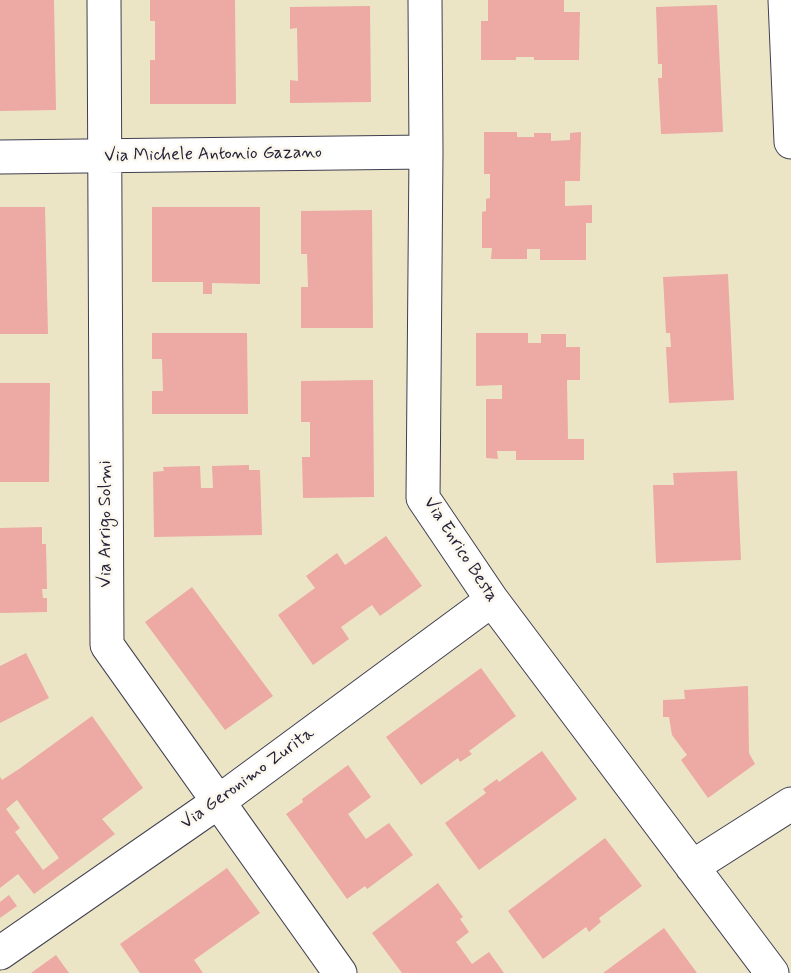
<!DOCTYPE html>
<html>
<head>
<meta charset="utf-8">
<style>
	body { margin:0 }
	canvas { display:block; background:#ebe5c6 }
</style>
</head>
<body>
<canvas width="791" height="973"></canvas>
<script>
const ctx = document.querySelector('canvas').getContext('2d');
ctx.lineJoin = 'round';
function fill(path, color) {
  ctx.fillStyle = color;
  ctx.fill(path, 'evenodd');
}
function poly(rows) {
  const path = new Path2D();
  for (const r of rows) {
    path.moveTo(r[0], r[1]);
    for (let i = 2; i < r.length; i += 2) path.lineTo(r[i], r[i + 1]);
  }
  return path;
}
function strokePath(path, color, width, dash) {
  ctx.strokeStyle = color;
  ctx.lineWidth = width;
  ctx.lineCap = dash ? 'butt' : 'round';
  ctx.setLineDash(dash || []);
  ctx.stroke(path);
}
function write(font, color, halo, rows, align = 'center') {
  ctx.font = font + ' Mynerve,sans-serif';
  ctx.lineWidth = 5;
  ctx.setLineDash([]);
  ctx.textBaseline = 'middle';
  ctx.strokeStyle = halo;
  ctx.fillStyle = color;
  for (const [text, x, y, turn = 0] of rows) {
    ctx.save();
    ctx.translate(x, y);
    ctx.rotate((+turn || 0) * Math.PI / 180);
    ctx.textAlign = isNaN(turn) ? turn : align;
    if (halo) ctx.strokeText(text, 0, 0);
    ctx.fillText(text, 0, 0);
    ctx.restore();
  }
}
fill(poly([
	[0,0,54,0,56,110,0,111],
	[150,0,235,0,236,104,150,104,150,60,155,60,155,21,150,21],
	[488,0,564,0,564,12,580,12,579,60,534,60,534,57,516,57,516,60,481,60,481,21,488,21],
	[717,5,723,132,661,134,658,78,662,78,662,64,658,64,656,7],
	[370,6,371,102,290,103,290,80,298,81,297,28,290,29,290,7],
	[484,132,517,132,517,137,534,137,534,133,551,133,551,141,570,140,570,133,581,132,580,181,565,181,565,206,592,205,592,223,586,223,586,260,540,260,540,249,527,249,527,259,491,259,492,248,482,248,482,212,486,211,486,199,490,198,490,174,484,174],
	[0,207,45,207,48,334,0,334],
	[152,207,260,207,260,284,212,283,212,294,203,294,203,282,152,282],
	[372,210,373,328,301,328,301,287,308,287,307,254,301,254,301,211],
	[728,274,734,400,669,403,666,347,671,347,670,333,666,333,663,277],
	[152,333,247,333,248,414,152,414,152,391,163,391,162,359,152,359],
	[476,333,528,333,528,343,541,343,541,334,566,334,566,347,580,347,580,380,567,380,568,439,584,439,584,460,516,460,516,451,497,451,498,459,486,458,486,399,502,399,502,385,476,386],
	[373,380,374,497,303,498,302,457,310,457,310,422,301,422,301,381],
	[0,383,50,383,49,482,0,482],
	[249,465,249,470,260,470,262,535,154,537,153,472,164,471,163,467,200,466,201,488,213,488,212,466],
	[737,471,741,560,656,563,653,485,674,485,673,473],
	[42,527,42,544,46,544,47,589,42,589,43,598,47,598,47,612,0,613,0,528],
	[386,536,422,586,380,616,372,605,341,627,349,639,313,665,278,615,315,588,306,576,337,553,345,565],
	[192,587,273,696,225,730,145,622],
	[26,653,49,698,0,723,0,666],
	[481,668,516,716,469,751,472,754,460,762,458,758,421,785,386,737],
	[748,686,749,753,755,764,708,798,681,760,687,755,672,735,669,717,663,717,663,700,685,699,684,690],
	[92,716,143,788,102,819,115,834,34,894,18,874,0,888,0,777,2,780,19,769],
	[17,800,59,858,43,870,15,832,20,828,6,809],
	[542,751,577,799,479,870,445,823,486,793,483,789,497,779,499,782],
	[348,765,371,797,348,814,366,839,389,823,413,855,367,889,365,886,347,899,286,814,303,802,302,799],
	[605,838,642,886,599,918,601,922,589,932,586,927,543,959,508,911],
	[227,868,260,913,194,960,203,973,140,973,120,944],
	[438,883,463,917,460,919,469,932,456,942,472,964,489,952,504,973,402,973,372,933],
	[9,895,17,906,0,918,0,902],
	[664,928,697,973,603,973],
	[56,955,69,973,31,973]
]), '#eda9a4');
const street = poly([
	[104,0,107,645,340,973],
	[425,0,426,152,423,498,492,600,772,973],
	[785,0,791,142],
	[0,157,426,152],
	[692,867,791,804],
	[0,953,218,802,492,600]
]);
strokePath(street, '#403f50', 35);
strokePath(street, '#fff', 33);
write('18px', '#22223b', '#fbf7ec', [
	["Via Michele Antonio Gazano",213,155,-1],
	["Via Arrigo Solmi",106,524,-90],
	["Via Enrico Besta",460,550,57],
	["Via Geronimo Zurita",248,779,-36]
]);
</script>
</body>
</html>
